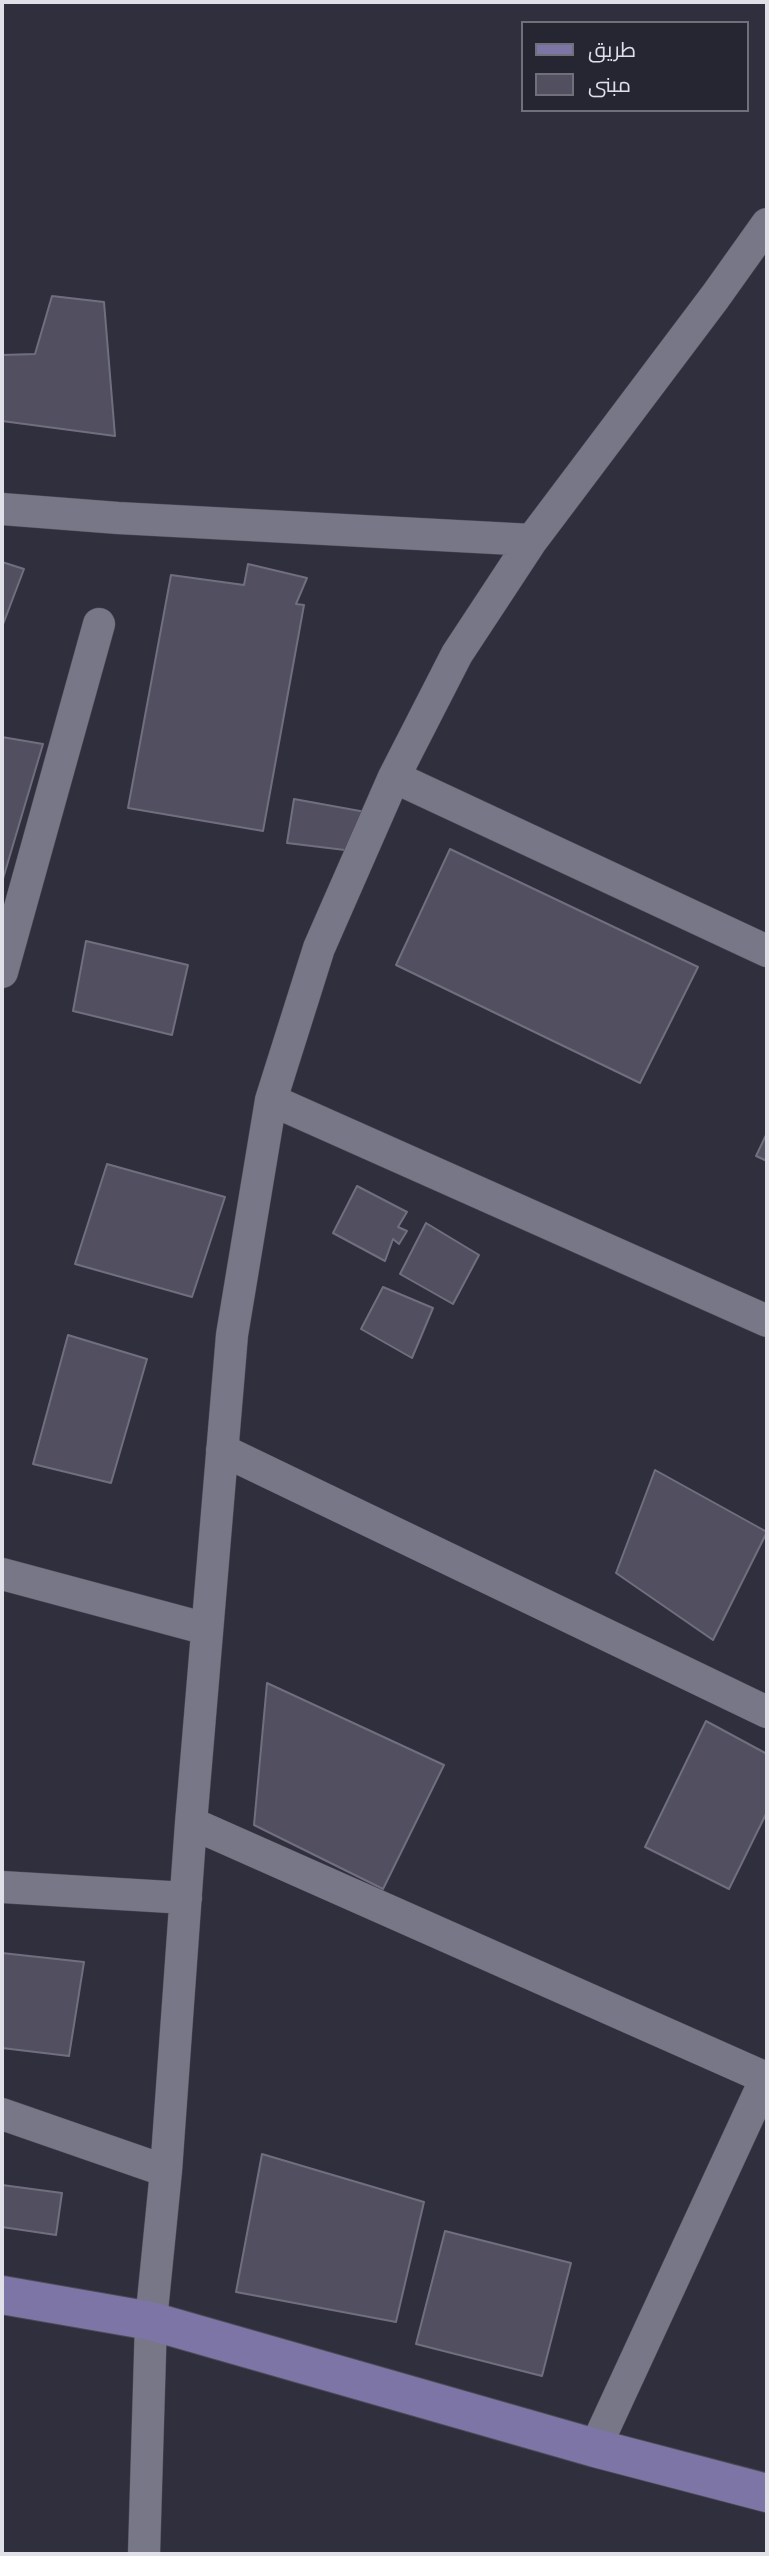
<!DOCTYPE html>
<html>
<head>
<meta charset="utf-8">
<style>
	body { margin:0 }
	#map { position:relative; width:769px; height:2556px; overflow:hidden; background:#302f3d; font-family:"Public Sans",Cairo,sans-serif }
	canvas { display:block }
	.frame { position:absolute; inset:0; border:4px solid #e0e0e9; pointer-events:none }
	.legend { position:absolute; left:521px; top:21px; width:228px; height:91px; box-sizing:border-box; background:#262532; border:2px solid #70707b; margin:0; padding:9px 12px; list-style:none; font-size:21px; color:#e0e0e9 }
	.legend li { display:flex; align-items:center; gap:14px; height:35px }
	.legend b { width:35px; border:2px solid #70707b }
</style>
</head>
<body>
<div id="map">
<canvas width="769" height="2556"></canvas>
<div class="frame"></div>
<ul class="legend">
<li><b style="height:9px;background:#7d75a5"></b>طريق</li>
<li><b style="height:19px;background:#525060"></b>مبنى</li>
</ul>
</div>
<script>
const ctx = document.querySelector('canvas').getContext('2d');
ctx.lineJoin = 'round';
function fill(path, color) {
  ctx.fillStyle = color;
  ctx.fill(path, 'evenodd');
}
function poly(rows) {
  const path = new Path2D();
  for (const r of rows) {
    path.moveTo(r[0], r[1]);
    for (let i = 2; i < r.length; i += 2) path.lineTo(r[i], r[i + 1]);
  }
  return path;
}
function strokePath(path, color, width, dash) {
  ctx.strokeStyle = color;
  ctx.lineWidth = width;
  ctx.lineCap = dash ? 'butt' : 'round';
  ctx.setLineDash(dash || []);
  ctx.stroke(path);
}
const building = poly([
	[52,296,104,302,115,436,2,421,2,355,35,354,52,296],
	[2,562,24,569,2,627,2,562],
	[248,564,307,578,296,604,304,605,263,831,128,808,171,575,244,585,248,564],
	[2,737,43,744,2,882,2,737],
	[294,799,371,813,353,851,287,843,294,799],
	[450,849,698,967,640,1083,396,965,450,849],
	[86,941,188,965,172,1035,73,1011,86,941],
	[767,1133,767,1161,756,1156,767,1133],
	[107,1164,225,1197,192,1297,75,1264,107,1164],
	[357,1186,407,1212,398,1227,407,1231,399,1244,393,1239,385,1261,333,1233,357,1186],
	[426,1223,479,1255,453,1304,400,1274,426,1223],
	[383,1287,433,1308,412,1358,361,1329,383,1287],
	[68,1335,147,1359,111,1483,33,1464,68,1335],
	[655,1470,767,1532,713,1640,616,1573,655,1470],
	[267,1683,444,1765,383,1889,254,1825,267,1683],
	[706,1721,767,1754,767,1812,729,1889,645,1847,706,1721],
	[2,1953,84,1962,69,2056,2,2048,2,1953],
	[262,2154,424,2202,396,2322,236,2292,262,2154],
	[2,2185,62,2193,56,2235,2,2227,2,2185],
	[445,2231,571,2263,542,2376,416,2344,445,2231]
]);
fill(building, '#525060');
strokePath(building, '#706f7f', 2);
const street = poly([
	[2,509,118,518,532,540],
	[394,777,767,951],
	[2,972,99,624],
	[271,1100,767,1321],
	[222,1450,767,1712],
	[2,1574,207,1629],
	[191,1823,766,2078],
	[2,1887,186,1898],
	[2,2114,166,2171],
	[595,2448,767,2076],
	[144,2554,151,2321,166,2171,191,1823,232,1335,271,1100,319,948,394,777,457,654,532,540,715,297,767,224]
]);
const secondary = poly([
	[2,2295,151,2321,595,2448,767,2493]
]);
strokePath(street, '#4c4b56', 33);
strokePath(secondary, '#4c4b56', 40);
strokePath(street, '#787787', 32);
strokePath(secondary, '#7d75a5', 38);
</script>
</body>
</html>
